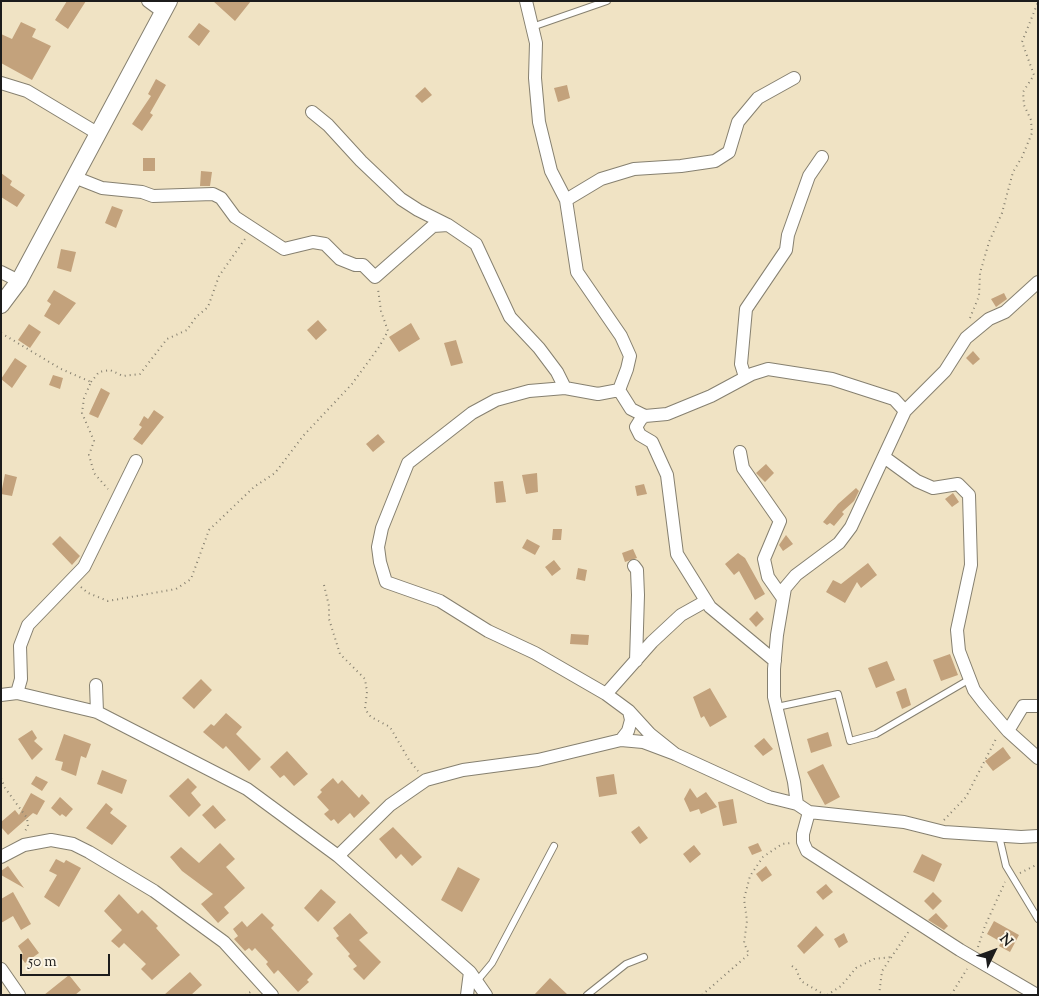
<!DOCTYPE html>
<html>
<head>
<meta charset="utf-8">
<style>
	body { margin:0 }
	#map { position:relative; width:1039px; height:996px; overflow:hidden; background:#f0e3c4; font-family:"Sorts Mill Goudy",serif }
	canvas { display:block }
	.frame { position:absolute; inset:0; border:2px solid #1c1c1c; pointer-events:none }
	.north { position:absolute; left:969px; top:926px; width:50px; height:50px; -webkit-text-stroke:4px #fcf5e5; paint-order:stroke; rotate:48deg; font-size:14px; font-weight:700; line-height:20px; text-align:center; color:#1c1c1c }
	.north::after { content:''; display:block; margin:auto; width:18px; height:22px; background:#1c1c1c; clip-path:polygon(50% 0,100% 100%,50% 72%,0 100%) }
	.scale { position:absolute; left:20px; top:954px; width:90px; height:22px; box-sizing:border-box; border:2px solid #1c1c1c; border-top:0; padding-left:6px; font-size:15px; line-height:18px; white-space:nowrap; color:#1c1c1c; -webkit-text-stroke:4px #fcf5e5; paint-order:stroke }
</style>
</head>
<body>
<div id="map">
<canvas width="1039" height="996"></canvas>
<div class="frame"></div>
<div class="north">N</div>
<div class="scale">50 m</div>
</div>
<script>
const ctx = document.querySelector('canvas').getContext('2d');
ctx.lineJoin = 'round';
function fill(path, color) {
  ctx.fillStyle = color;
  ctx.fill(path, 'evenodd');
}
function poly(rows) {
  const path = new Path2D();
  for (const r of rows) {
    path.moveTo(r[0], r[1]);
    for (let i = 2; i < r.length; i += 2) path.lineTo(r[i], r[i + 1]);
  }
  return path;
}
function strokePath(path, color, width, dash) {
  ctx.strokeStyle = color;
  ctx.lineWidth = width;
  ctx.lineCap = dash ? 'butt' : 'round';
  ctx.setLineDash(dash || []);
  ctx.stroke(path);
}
fill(poly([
	[67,1,86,1,68,29,55,20],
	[213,1,251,1,235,21],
	[21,22,36,29,32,37,51,46,32,80,1,63,1,34,12,39],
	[199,23,210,31,199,46,188,37],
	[156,79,166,85,150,113,153,115,142,131,132,124,151,96,148,94],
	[567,85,570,98,558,102,554,88],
	[425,87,432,95,422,103,415,96],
	[143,158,155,158,155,171,143,171],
	[201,171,212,172,210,186,200,186],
	[1,173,12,181,10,185,25,195,17,207,1,197],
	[112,206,123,210,116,228,105,223],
	[61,249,76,252,71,272,57,268],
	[54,290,76,303,59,325,44,316,51,304,47,301],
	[1004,293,1007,299,996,307,991,299],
	[318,320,327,330,316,340,307,330],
	[411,323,420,339,399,352,389,337],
	[29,324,41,332,30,348,18,340],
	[456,340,463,363,451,366,444,343],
	[973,351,980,359,973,365,966,358],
	[15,358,27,366,12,388,1,379],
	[53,375,63,378,60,389,49,385],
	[101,388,110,393,98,418,89,414],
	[154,410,164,417,142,445,133,439,142,427,139,425,144,416,148,419],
	[378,434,385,442,373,452,366,444],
	[766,464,774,473,765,482,756,473],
	[537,473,538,492,526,494,522,475],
	[5,474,17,477,12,496,1,494],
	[503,481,506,502,496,503,494,482],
	[644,484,647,494,637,496,635,486],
	[856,488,859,491,854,501,842,512,844,514,834,526,830,523,827,525,823,522,838,504],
	[953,493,959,502,952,507,945,499],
	[553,529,562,529,561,540,552,540],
	[786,535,793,544,783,551,779,545],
	[60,536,80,556,72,565,52,544],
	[527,539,540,546,535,555,522,548],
	[633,549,637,558,625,562,622,553],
	[738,553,745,558,765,594,755,600,739,571,734,575,725,564],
	[554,560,561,569,552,576,545,567],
	[868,563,877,575,861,588,857,582,845,603,826,592,833,580,841,584],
	[578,568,587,570,585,581,576,579],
	[757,611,764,619,756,627,749,619],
	[571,634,589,635,588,645,570,644],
	[950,654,958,675,941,681,933,660],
	[887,661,895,680,876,688,868,668],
	[201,679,212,690,194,709,182,698],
	[710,688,727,717,710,727,704,716,701,718,693,697],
	[906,688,911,705,902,709,896,692],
	[226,713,242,727,236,734,261,759,249,771,226,746,223,749,203,732,211,724,214,726],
	[32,730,37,738,34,741,43,749,32,760,18,739],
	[828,732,832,746,811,753,807,739],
	[64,734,91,744,86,758,81,756,76,776,61,770,63,762,55,760],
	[764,738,773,749,763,756,754,746],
	[1003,747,1011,758,993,771,985,761],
	[287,751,308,774,294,786,284,775,280,778,270,767],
	[823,764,840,797,825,805,807,772],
	[102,770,127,780,122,794,97,784],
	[614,774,617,794,599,797,596,777],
	[36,776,48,782,42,791,31,784],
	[188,778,197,787,191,793,201,805,189,817,169,796],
	[333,778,338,784,342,780,359,798,362,794,370,803,354,818,350,813,338,824,334,819,331,821,324,814,329,810,317,797,322,792,320,790],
	[690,788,697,798,706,792,717,807,701,814,699,809,690,812,684,799],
	[31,793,45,801,37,815,33,813,8,835,1,827,1,822,15,810,19,815],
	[60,797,73,809,66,817,62,814,60,816,51,808],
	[733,799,737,823,723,826,718,802],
	[106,803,113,809,110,813,127,826,112,845,86,828],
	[213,805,226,820,215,829,202,815],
	[639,826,648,838,640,844,631,832],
	[393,827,422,857,412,866,401,854,396,859,379,839],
	[220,843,235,859,226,867,245,888,224,907,229,913,218,923,201,904,213,894,182,871,170,857,181,847,199,863],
	[758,843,762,851,752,855,748,847],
	[694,845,701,854,690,863,683,854],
	[922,854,942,864,934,882,913,872],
	[56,859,64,863,66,860,81,868,59,907,44,897,57,875,49,871],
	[8,866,24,888,1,875,1,871],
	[766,866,772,875,762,882,756,874],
	[458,867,480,879,462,912,441,900],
	[826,884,833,892,823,900,816,892],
	[321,889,336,902,318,922,304,908],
	[13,892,31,924,21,930,13,916,1,923,1,899],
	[933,892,942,901,933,910,924,901],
	[119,894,138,914,142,910,158,926,156,928,180,955,152,980,141,969,146,964,124,943,119,948,111,941,122,930,104,911],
	[262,913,274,925,271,928,313,974,307,980,309,982,298,992,278,970,274,974,266,964,268,962,255,948,252,951,249,948,245,951,234,939,238,936,233,929,242,921,247,927],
	[350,913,368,933,359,940,381,962,364,980,353,969,357,966,348,956,350,954,336,938,339,936,333,928],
	[936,913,948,926,944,930,928,920],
	[994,921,1019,935,1010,952,999,946,1001,942,987,934],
	[816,926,824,935,804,954,797,946],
	[844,933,848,942,839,948,834,939],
	[28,938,39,953,25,963,20,956,23,954,18,946],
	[190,972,202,985,191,995,164,995],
	[69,975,81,990,75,995,44,995],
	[550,978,568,995,534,995]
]), '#c3a27c');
const service = poly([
	[532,27,607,1],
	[777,707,838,694,850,741,876,734,970,679],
	[999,836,1006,866,1038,919],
	[477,981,492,963,554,846],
	[587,995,626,964,644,957]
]);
const minor = poly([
	[148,1,163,12],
	[526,1,536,43,535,78,539,122,551,171,566,200,577,272,621,336,630,356,627,369,619,390,598,394,565,388,529,391,496,400,472,413,408,463,382,528,378,547,380,562,386,582,440,601,488,631,535,653,606,694,629,711,650,734,675,754],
	[1,83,27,91,97,133],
	[312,112,328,125,361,161,401,199,418,210,448,225,476,244,510,317,539,348,557,372,565,388],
	[74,177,102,188,142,192,153,196,213,194,221,198,235,217,284,249,313,242,325,244,340,259,355,265,363,265,375,277,433,226,448,225],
	[566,200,601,179,634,169,681,166,715,161,729,152,738,122,758,98,794,78],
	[1,272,19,281],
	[745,377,741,364,746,309,786,250,788,235,809,176,822,157],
	[619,390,631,409,645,416,667,414,711,396,752,374,768,369,832,379,894,399,905,411],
	[645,416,641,419,636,427,640,435,652,442,667,475,677,554,710,607,775,661],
	[740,452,743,468,780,521,764,559,768,577,782,597],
	[884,457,917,481,933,488,958,484,969,495,971,565,957,630,959,651,974,690,984,703,1008,731,1038,758],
	[634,566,637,570,638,595,636,661],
	[96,685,97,712],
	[17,693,21,679,20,646,28,625,84,567,136,461],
	[606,694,652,642,681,615,706,601],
	[1,695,17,693,97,712,247,789,338,856,470,972,467,995],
	[1008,731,1023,706,1038,706],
	[621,740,628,731,631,720,629,711],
	[797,804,794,782,774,697,774,669,777,635,785,588,796,575,839,543,851,527,905,411,945,371,966,338,989,319,1005,312,1038,282],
	[809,812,803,834,803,842,807,851,960,950,1037,995],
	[338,856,390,805,426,780,463,770,538,760,621,740,643,742,675,754,769,797,797,804,809,812,904,822,944,832,1021,837,1038,836],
	[1,857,24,845,51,840,73,844,89,852,154,891,224,942,272,995],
	[1,969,19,995],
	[470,972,486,995]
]);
const tertiary = poly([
	[1,305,19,281,169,1]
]);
strokePath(service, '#868070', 8);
strokePath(minor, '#868070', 14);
strokePath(tertiary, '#868070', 18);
strokePath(poly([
	[970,318,979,296,980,273,989,242,1002,213,1013,172,1022,157,1032,133,1031,120,1024,105,1023,92,1034,75,1022,42,1038,2],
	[1,333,61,369,91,382,84,398,82,413,94,441,89,455,94,473,108,489],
	[91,382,99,372,110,370,123,376,140,374,167,339,187,330,196,317,208,307,219,276,245,239],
	[324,585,329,606,329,619,340,654,365,679,367,692,365,709,371,717,390,727,409,760,418,771],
	[81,587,88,593,108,601,176,589,191,579,209,530,254,487,275,473,303,436,352,384,379,347,388,331,381,311,378,289],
	[1,778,5,788,27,818,28,826,24,833],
	[944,820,966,797,997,737],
	[1020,873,1038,864],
	[978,947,985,926,1005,882],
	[792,966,796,969,801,981,825,995],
	[245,995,252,991],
	[702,995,749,954,744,943,747,921,744,899,750,876,763,857,782,844,791,843],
	[827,995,841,986,856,968,874,959,892,957],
	[879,995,882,971,909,931],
	[951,995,967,969]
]), '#868070', 2, [1, 4]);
strokePath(service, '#fff', 6);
strokePath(minor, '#fff', 12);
strokePath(tertiary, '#fff', 16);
</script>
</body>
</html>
